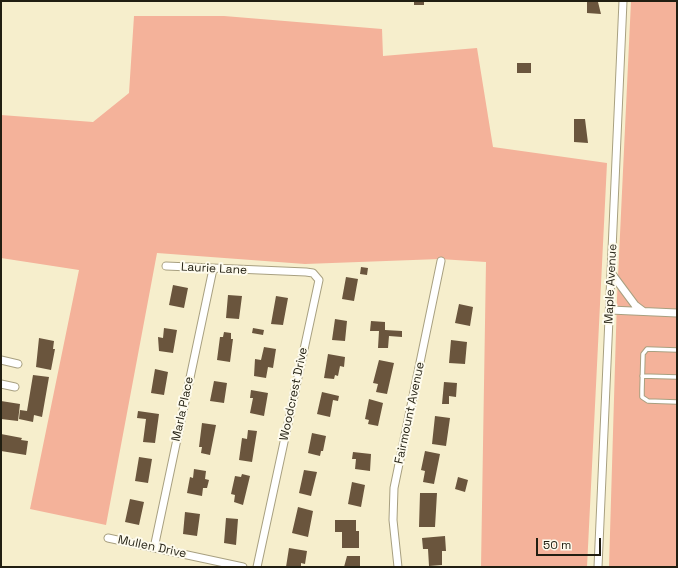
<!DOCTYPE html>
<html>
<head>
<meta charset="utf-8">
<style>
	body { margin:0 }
	#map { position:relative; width:678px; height:568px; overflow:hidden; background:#f6eecc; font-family:"Space Grotesk",sans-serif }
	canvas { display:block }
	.frame { position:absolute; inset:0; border:2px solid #211e11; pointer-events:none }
	.scale { position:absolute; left:536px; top:538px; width:65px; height:18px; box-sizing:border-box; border:2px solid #211e11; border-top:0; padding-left:5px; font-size:12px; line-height:14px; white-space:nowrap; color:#211e11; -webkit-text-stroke:3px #fefbed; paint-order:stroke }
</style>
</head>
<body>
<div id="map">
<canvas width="678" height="568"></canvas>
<div class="frame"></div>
<div class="scale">50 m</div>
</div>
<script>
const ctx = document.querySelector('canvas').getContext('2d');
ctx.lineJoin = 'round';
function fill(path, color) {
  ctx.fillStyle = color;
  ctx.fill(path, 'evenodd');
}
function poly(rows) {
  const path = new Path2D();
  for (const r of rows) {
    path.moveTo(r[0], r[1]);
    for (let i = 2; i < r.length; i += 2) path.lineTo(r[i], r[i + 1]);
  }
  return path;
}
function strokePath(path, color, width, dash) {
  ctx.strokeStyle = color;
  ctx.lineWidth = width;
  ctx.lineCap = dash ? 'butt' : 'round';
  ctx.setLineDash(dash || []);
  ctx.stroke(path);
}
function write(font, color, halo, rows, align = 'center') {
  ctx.font = font + ' "Space Grotesk",sans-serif';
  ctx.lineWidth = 4;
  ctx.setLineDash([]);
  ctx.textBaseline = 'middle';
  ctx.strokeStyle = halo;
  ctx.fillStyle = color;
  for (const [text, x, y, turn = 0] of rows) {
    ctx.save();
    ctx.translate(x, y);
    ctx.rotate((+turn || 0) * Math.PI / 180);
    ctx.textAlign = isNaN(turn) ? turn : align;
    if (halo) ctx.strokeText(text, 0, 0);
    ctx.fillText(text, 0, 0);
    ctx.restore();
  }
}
fill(poly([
	[631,1,677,1,677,567,609,567,617,298],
	[134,16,224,16,382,29,383,56,477,48,493,147,607,163,587,567,481,567,486,262,440,259,305,264,157,253,106,525,30,509,79,270,1,258,1,115,93,122,129,93]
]), '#f4b29a');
fill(poly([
	[414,1,424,1,424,5,414,5],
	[587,1,598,2,601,14,587,13],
	[517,63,531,63,531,73,517,73],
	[574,119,585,119,588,143,574,142],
	[361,267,368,268,367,275,360,274],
	[346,277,358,279,354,301,342,299],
	[173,285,188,288,184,308,169,305],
	[228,295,242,296,239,319,226,318],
	[276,296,288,298,283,325,271,324],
	[459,304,473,307,470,326,455,323],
	[335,319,347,321,345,341,332,340],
	[371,321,385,322,385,330,402,331,402,337,389,336,388,348,378,348,379,331,370,331],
	[164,328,177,330,173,353,159,351,158,337,163,338],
	[253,328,264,330,263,335,252,333],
	[224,332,231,333,231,339,233,339,230,362,217,360,220,337,223,337],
	[39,338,54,341,53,349,55,349,51,370,36,367],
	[451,340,467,342,465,364,449,363],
	[264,347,276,349,273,368,268,367,266,378,254,376,255,359,261,360],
	[328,354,345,357,344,367,340,366,338,376,335,375,334,379,324,378],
	[379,360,394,363,387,394,376,392,378,384,373,383],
	[155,369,168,372,164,395,151,393],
	[33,375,49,377,42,417,34,415,33,422,19,419,20,410,27,411],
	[214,381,227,383,224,403,210,401],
	[444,382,457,383,456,397,449,396,449,404,442,404],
	[251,390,268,393,264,416,250,413,253,398,250,398],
	[322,392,339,396,338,401,333,400,330,417,317,414],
	[369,399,383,403,378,426,368,424,369,420,365,419],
	[1,401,20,404,18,421,1,419],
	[138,411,159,414,155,443,143,442,146,419,137,418],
	[435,416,450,418,446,446,432,444],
	[202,423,216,425,210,455,201,453,202,447,199,447],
	[248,430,257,431,252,462,239,460,242,438,247,439],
	[312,433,326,436,323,451,321,451,320,456,308,453],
	[1,434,22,438,21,440,28,441,26,455,1,451],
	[425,451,440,454,434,484,423,482,425,471,421,470],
	[353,452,371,454,370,471,355,469,356,459,352,459],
	[139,457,152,459,148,483,135,481],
	[194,469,206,471,205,479,209,480,207,488,203,488,202,496,187,493,190,477,193,478],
	[304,470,317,472,311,496,299,493],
	[242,474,250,476,243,505,234,502,235,495,231,494,235,476,241,477],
	[458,477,468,480,465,492,455,489],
	[352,482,365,485,361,507,348,504],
	[420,493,437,493,435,527,419,527],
	[130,499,144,502,139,525,125,522],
	[298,507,313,511,308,537,292,533],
	[185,512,200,514,197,536,183,534],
	[226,518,238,519,236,545,224,543],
	[335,520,356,520,356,531,359,531,359,548,342,548,342,532,335,532],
	[445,536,446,551,442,551,442,565,429,566,428,549,423,549,422,538],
	[289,548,307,551,305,564,301,563,301,567,286,567],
	[347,556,360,556,360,567,344,567]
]), '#6a553d');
const service = poly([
	[677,350,647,349,643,354,642,390,642,397,648,401,677,402],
	[642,376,677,377]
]);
const minor = poly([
	[166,266,306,272,313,273,319,280,257,567],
	[612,274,635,305,643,311],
	[610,310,677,313],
	[1,360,18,364],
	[1,384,15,387],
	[108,538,243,567],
	[154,548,213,269],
	[398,567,393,520,394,488,441,261],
	[598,567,623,1]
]);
strokePath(service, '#a8a080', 5.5);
strokePath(minor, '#a8a080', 9);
strokePath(service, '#fff', 3.5);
strokePath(minor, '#fff', 7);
write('12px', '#211e11', '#fefbed', [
	["Laurie Lane",214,269,3],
	["Maple Avenue",611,284,-87],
	["Woodcrest Drive",294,394,-78],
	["Marla Place",183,409,-78],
	["Fairmount Avenue",410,413,-78],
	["Mullen Drive",152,547,12]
]);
</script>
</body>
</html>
